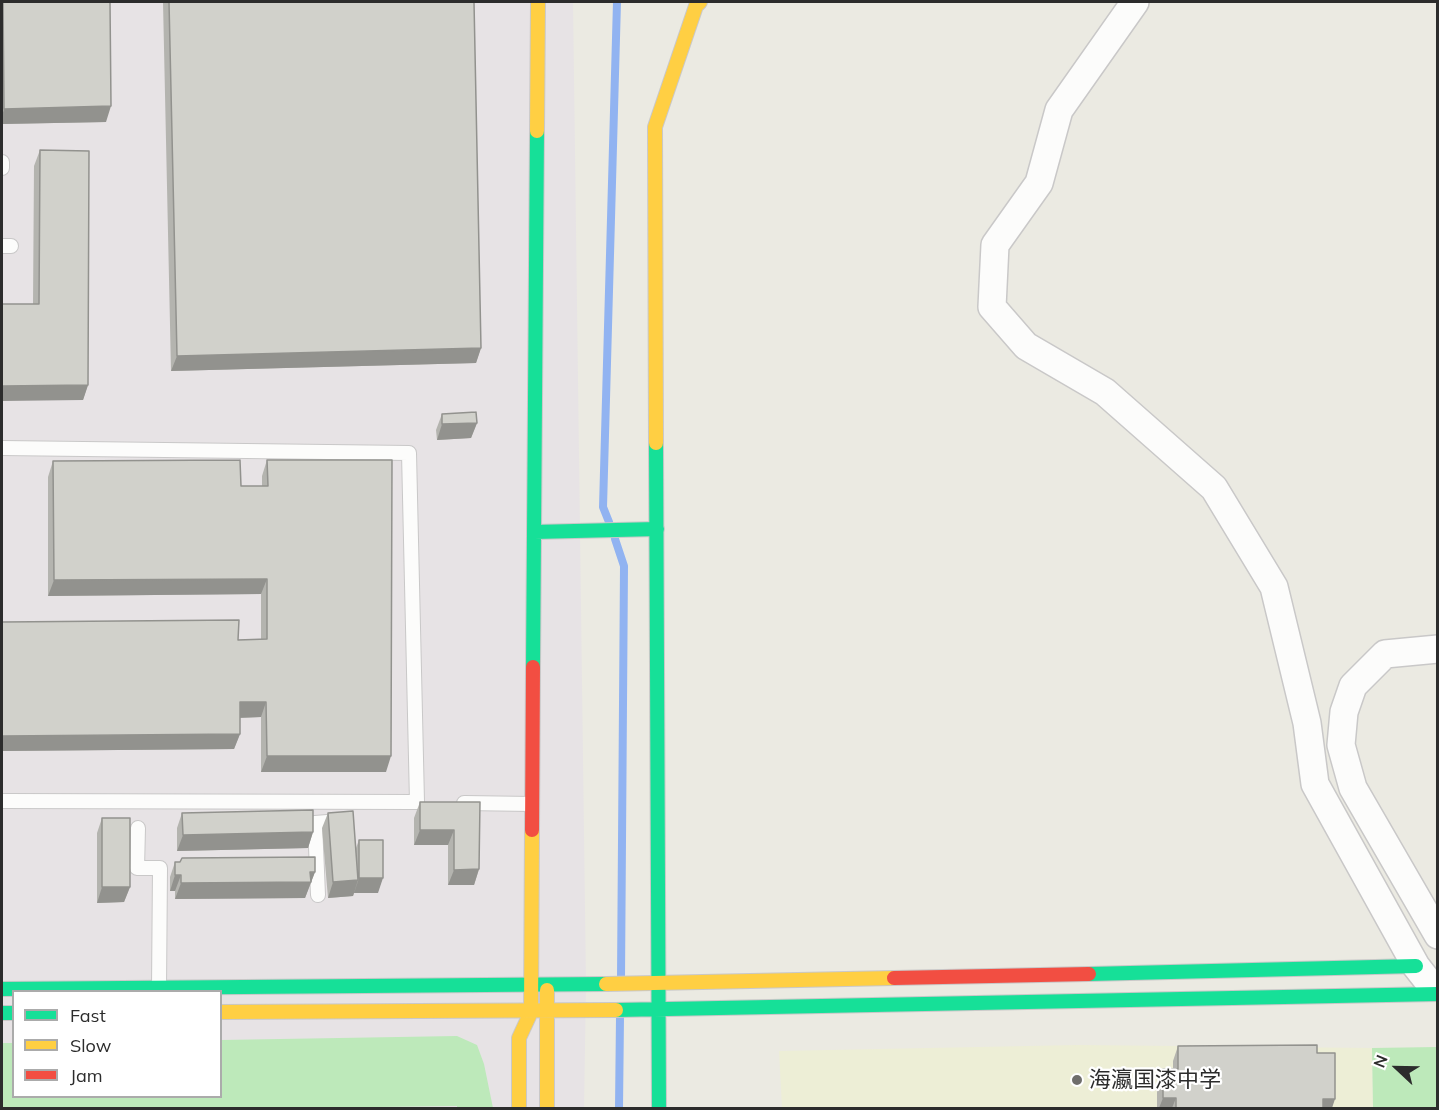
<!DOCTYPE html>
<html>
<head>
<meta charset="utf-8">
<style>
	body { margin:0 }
	#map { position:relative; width:1439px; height:1110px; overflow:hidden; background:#ebeae2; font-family:Mulish,sans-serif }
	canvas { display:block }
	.frame { position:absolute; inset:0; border:3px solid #2c2c2c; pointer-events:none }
	.legend { position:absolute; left:12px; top:990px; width:210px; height:108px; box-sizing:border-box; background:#fff; border:2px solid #ababab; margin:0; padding:8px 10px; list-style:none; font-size:18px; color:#2c2c2c }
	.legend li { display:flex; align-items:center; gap:12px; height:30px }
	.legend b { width:30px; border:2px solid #ababab }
	.north { position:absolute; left:1367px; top:1038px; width:60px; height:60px; -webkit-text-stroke:4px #fff; paint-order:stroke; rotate:292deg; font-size:16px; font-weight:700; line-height:24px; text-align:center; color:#2c2c2c }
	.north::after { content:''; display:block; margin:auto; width:21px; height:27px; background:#2c2c2c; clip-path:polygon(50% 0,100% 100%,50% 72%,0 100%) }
</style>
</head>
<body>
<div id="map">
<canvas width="1439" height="1110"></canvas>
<div class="frame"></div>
<ul class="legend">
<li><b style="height:8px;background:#16e098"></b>Fast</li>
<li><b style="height:8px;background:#ffcf43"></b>Slow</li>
<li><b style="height:8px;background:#f24e42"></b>Jam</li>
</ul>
<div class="north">N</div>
</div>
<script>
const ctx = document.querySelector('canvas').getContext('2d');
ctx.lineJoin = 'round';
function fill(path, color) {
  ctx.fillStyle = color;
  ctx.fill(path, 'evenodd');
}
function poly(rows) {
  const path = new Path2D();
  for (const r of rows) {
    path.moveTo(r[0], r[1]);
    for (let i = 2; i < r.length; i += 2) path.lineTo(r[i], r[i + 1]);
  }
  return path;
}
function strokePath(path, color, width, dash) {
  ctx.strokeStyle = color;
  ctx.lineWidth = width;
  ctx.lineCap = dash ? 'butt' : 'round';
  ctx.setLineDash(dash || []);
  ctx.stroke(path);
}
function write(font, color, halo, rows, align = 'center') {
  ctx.font = font + ' Mulish,"Noto Sans SC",sans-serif';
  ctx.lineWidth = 4.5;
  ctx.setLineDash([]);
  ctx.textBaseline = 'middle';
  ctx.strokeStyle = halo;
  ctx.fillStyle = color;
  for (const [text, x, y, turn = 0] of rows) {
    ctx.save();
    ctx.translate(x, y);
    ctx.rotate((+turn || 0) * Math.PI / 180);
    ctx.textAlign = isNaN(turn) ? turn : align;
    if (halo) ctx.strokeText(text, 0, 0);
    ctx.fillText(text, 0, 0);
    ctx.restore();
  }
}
fill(poly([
	[2,2,573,2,586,985,584,1108,2,1108],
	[14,992,220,992,220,1096,14,1096]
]), '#e7e3e5');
fill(poly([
	[1078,1045,1372,1048,1373,1108,782,1108,779,1051]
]), '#edeed6');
fill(poly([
	[457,1036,477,1045,484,1064,493,1108,457,1108,457,1106,300,1108,2,1108,2,1043,13,1043,14,1096,220,1096,221,1040],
	[1437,1047,1437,1108,1373,1108,1372,1048]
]), '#bde9ba');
strokePath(poly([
	[609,522,603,507,617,2],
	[615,539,624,566,621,978],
	[619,1108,620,1017]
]), '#91b3f1', 8);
const lane = poly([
	[2,168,2,162],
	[2,246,11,246],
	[2,448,409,453,417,802,2,801],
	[464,803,532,804],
	[138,828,137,868,160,868,159,988],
	[318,895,315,823,340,821]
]);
const street = poly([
	[1135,2,1059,110,1039,183,995,245,992,307,1026,346,1105,392,1214,488,1274,587,1307,723,1315,784,1416,966,1427,980],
	[1438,649,1385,654,1353,686,1344,712,1341,745,1353,788,1438,935]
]);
const fast = poly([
	[656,443,659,1108],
	[534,532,657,529],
	[533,667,537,131],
	[1089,974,1416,966],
	[2,989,606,984],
	[616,1010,1438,994],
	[2,1013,14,1013]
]);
const slow = poly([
	[537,131,538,2],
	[656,443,655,127,696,6,700,2],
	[606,984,894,978],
	[547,990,547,1108],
	[220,1012,616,1010],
	[519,1108,519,1038,531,1012,532,830]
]);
const jam = poly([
	[532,830,533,667],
	[894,978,1089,974]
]);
strokePath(lane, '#c9c8c8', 16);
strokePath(street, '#c9c8c8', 30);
strokePath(fast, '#c9c8c8', 16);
strokePath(slow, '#c9c8c8', 16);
strokePath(jam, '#c9c8c8', 16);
strokePath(lane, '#fcfcfb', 14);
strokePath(street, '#fcfcfb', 27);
strokePath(fast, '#16e098', 14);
strokePath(slow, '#ffcf43', 14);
strokePath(jam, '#f24e42', 14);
fill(poly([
	[2,2,110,2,106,122,2,124],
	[163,2,474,2,481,348,476,363,171,371],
	[40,150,88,385,83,400,33,304,34,166],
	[442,414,477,423,471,438,437,440,436,430],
	[267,460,386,772,261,772,261,717,240,718,240,734,234,749,2,751,2,622,238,640,261,639,261,594,48,596,48,477,53,461,241,486,262,486,262,476],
	[420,802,480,802,479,869,474,885,448,885,448,845,414,845,414,818],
	[182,813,313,832,308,848,177,851,177,828],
	[328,813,356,848,359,840,378,893,354,893,353,896,328,898,322,828],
	[102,818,130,887,124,902,97,903,97,833],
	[175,862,315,872,305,898,175,899,175,891,170,891,170,877],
	[1178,1046,1317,1053,1332,1108,1157,1108,1157,1084,1163,1069,1173,1069,1173,1061]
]), '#b4b4af');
fill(poly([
	[111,106,106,122,2,124,2,116,4,109],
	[481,348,476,363,171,371,177,356],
	[88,385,83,400,2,401,2,386],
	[477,423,471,438,437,440,442,424],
	[267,579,261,594,48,596,54,580],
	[240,702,266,702,261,717,234,718],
	[240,734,234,749,2,751,2,736],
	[267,756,391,756,386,772,261,772],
	[420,830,454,830,448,845,414,845],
	[313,832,308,848,177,851,183,835],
	[479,869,474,885,448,885,454,870],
	[315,872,305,898,175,899,181,883],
	[175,875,181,875,175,891,170,891],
	[359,878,383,878,378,893,354,893],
	[358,880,353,896,328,898,333,882],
	[102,887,130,887,124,902,97,903],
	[1163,1098,1176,1098,1172,1108,1159,1108],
	[1323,1099,1335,1099,1332,1108,1319,1108]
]), '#92928e');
const building = poly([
	[3,2,110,2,111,106,4,109,3,2],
	[169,2,474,2,481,348,177,356,169,2],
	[40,150,89,151,88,385,2,386,2,304,39,304,40,150],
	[476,412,477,423,442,424,442,414,476,412],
	[240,460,241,486,268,486,267,460,392,460,391,756,267,756,266,702,240,702,240,734,2,736,2,622,239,620,238,640,267,639,267,579,54,580,53,461,240,460],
	[420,802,480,802,479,869,454,870,454,830,420,830,420,802],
	[313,810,313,832,183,835,182,813,313,810],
	[353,811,358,880,333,882,328,813,353,811],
	[102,818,130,818,130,887,102,887,102,818],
	[359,840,383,840,383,878,359,878,359,840],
	[315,857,315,872,310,872,311,882,181,883,181,875,175,875,175,862,180,862,182,858,315,857],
	[1317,1045,1317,1053,1335,1053,1335,1099,1323,1099,1323,1108,1176,1108,1176,1098,1163,1098,1163,1069,1178,1069,1178,1046,1317,1045]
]);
fill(building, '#d1d1cb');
strokePath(building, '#92928e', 1.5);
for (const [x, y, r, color] of [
	[1077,1080,6,"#6f6e6c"]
]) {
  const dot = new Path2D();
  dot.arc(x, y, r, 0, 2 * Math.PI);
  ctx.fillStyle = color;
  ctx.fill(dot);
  strokePath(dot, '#fff', 2);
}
write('22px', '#2c2c2c', '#fff', [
	["海瀛国漆中学",1089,1080]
], 'left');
</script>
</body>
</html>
